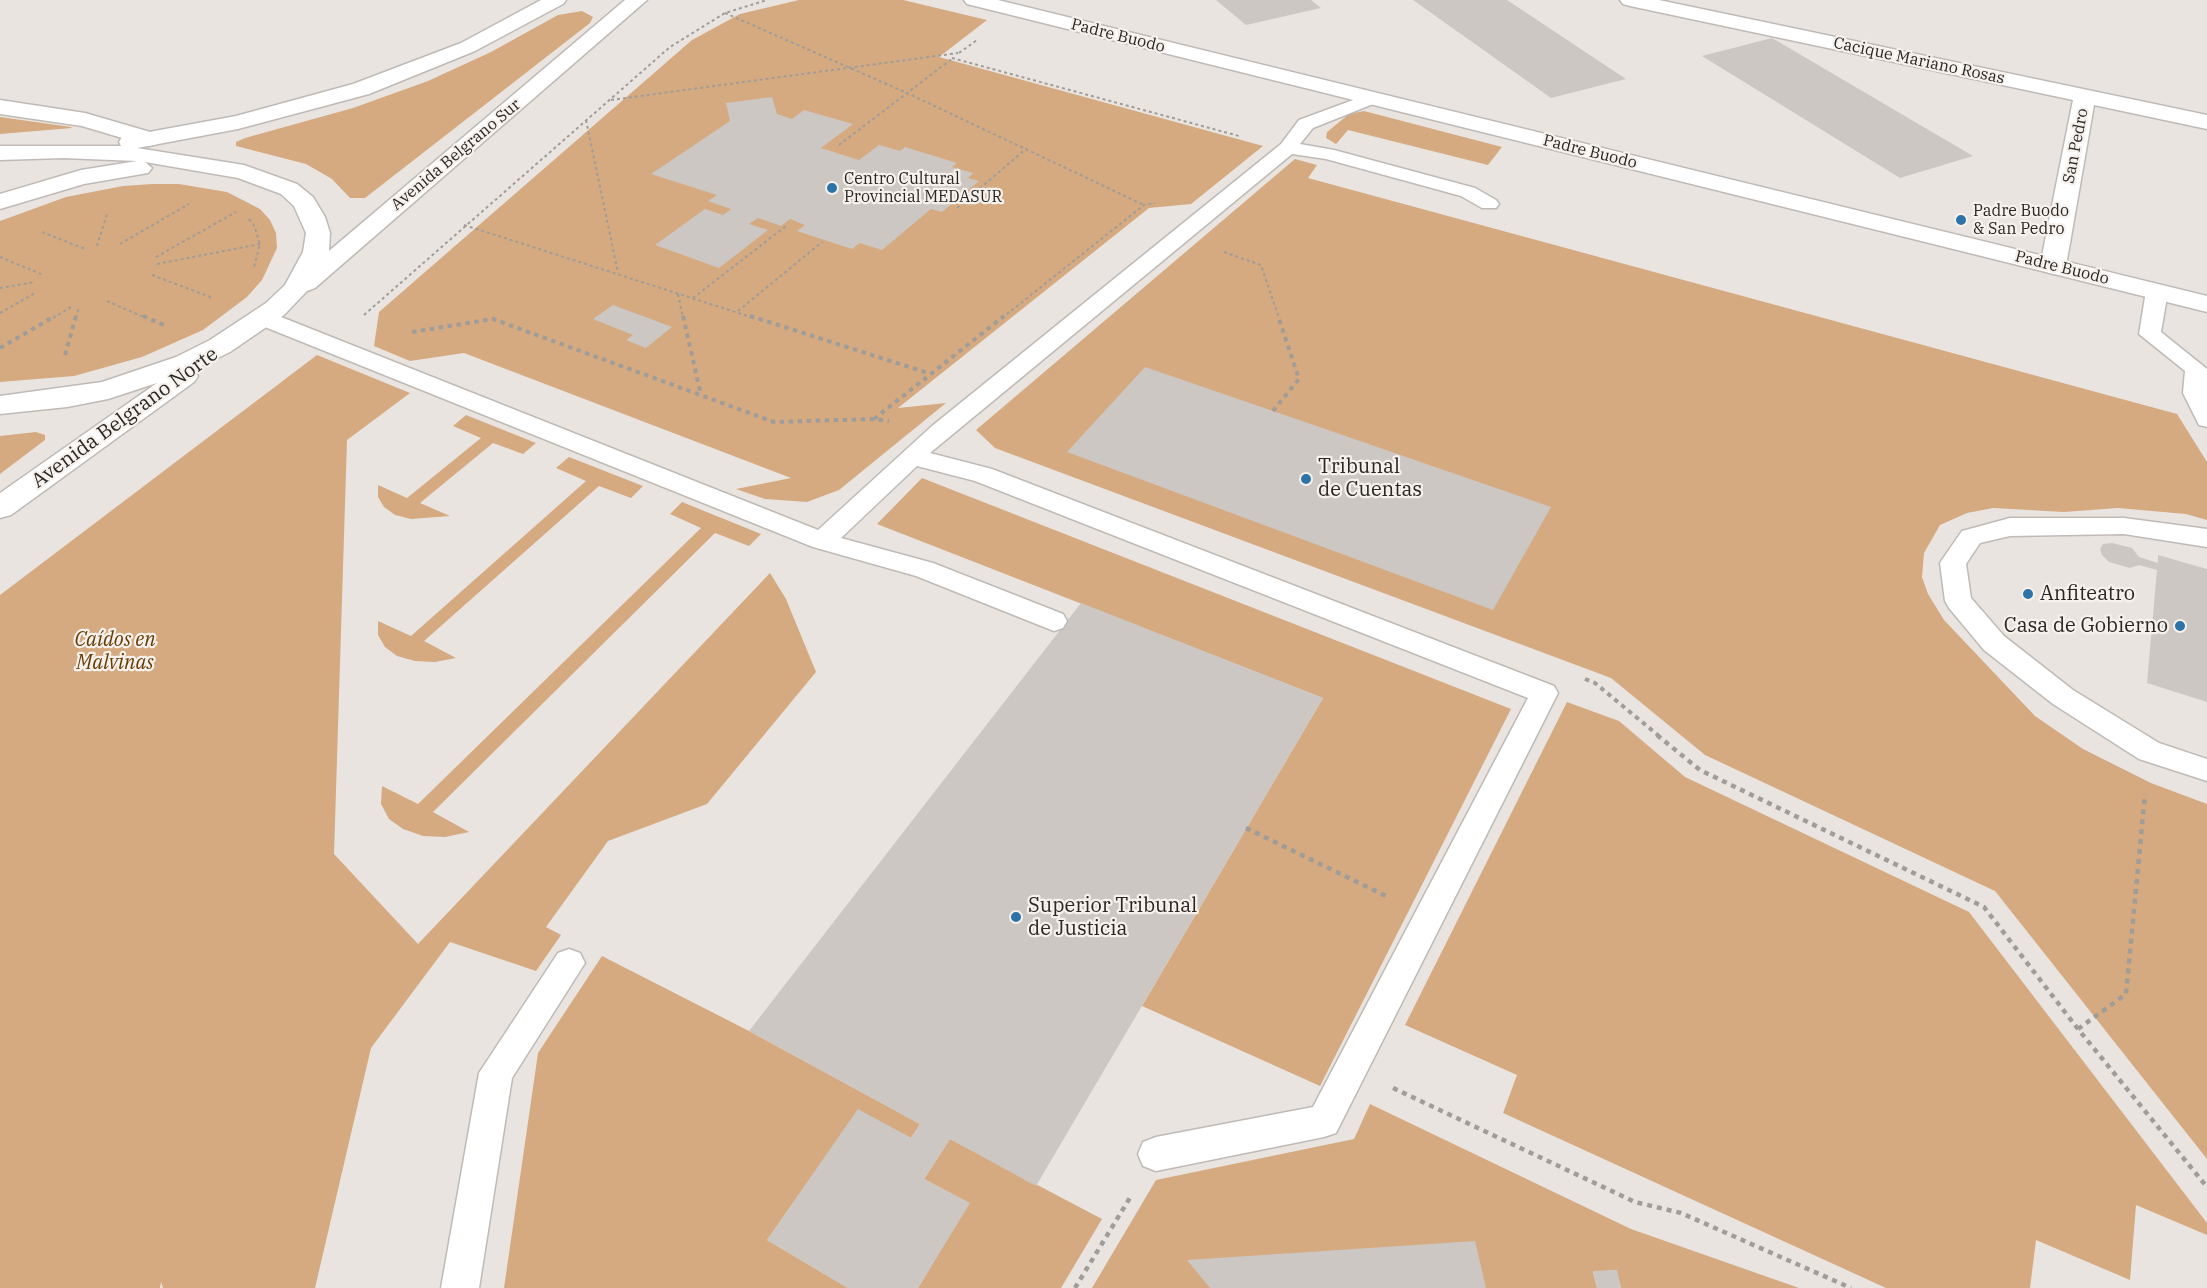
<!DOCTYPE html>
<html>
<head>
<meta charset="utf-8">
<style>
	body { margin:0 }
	canvas { display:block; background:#e9e4df }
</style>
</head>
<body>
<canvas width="2207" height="1288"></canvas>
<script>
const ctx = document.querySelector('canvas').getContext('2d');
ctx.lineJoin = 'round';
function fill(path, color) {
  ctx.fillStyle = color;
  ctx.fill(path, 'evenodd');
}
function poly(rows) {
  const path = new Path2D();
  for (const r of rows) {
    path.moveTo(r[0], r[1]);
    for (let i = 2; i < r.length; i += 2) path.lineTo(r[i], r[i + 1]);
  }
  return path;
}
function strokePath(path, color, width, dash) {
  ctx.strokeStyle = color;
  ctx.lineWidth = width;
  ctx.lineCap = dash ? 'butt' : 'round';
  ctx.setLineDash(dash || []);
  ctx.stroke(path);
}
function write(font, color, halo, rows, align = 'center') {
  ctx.font = font + ' "IBM Plex Serif",serif';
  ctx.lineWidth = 4.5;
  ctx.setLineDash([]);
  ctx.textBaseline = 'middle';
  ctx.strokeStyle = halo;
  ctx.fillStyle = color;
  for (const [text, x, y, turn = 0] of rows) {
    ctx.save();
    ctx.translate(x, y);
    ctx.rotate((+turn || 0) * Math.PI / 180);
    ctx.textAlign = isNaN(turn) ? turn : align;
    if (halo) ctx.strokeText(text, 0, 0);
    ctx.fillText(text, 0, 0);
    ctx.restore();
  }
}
fill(poly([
	[799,0,903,0,987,20,939,57,1263,146,1191,204,1149,208,898,408,946,403,839,490,807,502,765,499,736,489,791,478,464,353,410,361,374,346,379,312,692,40,740,14],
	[582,11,593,17,590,23,365,198,350,198,332,179,306,164,236,146,236,142,245,138,353,108,428,81,491,52,558,15],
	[1364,111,1502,147,1488,165,1348,130,1336,144,1326,138,1327,132,1349,114],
	[0,117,71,127,72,128,0,134],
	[1295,159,1317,165,1308,178,2177,414,2207,462,2207,520,2186,514,2118,508,2064,512,1993,508,1967,513,1940,525,1924,553,1922,577,1928,594,1944,620,2035,716,2083,749,2151,783,2207,804,2207,1159,1995,891,1705,755,1611,678,995,448,976,430],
	[152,184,179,184,227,192,260,209,270,220,276,233,277,248,262,280,247,297,203,330,142,357,74,376,0,382,0,221,66,197,123,186],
	[317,355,410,393,347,440,334,854,418,944,770,573,786,599,816,672,707,804,608,841,546,927,561,935,536,971,450,942,371,1048,315,1288,163,1288,161,1282,160,1288,0,1288,0,595],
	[466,415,536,443,523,454,493,443,420,503,450,516,411,519,395,515,384,507,378,497,378,485,407,498,481,438,453,426],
	[36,432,45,435,45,440,0,474,0,436],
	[569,457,643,486,631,498,599,486,424,641,456,658,435,662,415,661,397,656,385,647,378,635,378,621,411,636,586,481,556,468],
	[922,478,1511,709,1320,1086,1142,1006,1323,698,877,524],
	[682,502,761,534,749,546,715,533,433,812,469,832,445,837,423,836,403,829,389,819,381,804,382,786,418,804,701,528,670,514],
	[1567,702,1619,721,1685,777,1969,912,2207,1223,2207,1235,2136,1205,2130,1280,2036,1240,2030,1288,1886,1288,1503,1113,1517,1075,1405,1025],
	[602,956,749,1031,920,1124,911,1138,858,1110,767,1240,848,1288,504,1288,538,1053],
	[1370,1104,1631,1229,1799,1288,1621,1288,1616,1270,1593,1272,1597,1288,1092,1288,1156,1180,1354,1139],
	[950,1139,1102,1219,1061,1288,918,1288,969,1203,924,1179]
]), '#d5aa81');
fill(poly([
	[1216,0,1311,0,1321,8,1246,25],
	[1413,0,1507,0,1626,79,1551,98],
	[1772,38,1973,156,1900,178,1702,56],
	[772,97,777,114,792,119,804,110,853,124,821,148,859,160,879,145,900,151,905,147,957,163,952,167,973,173,968,178,979,181,942,212,931,209,882,250,860,243,852,249,797,231,805,225,790,219,781,226,758,218,749,224,768,230,719,268,655,245,705,209,723,215,731,209,708,201,717,195,651,174,730,121,726,103],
	[613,305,672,327,646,348,626,340,633,335,593,319],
	[1145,367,1273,411,1551,507,1493,610,1067,452],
	[2112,543,2132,548,2139,557,2158,563,2158,555,2207,569,2207,702,2147,683,2157,570,2139,565,2130,568,2109,562,2102,555,2100,549,2103,544],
	[1081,603,1323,698,1036,1186,950,1139,924,1179,970,1203,918,1288,848,1288,767,1240,858,1109,911,1138,920,1124,749,1031],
	[1475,1241,1486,1288,1210,1288,1187,1260],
	[1617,1270,1621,1288,1597,1288,1593,1271]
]), '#ccc7c2');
const lane = poly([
	[1372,93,1381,98,1378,102,1313,128,1300,144,1334,150,1475,188,1496,200,1499,204,1496,208,1482,208,1461,196,1326,159,1292,154,930,453,992,469,1554,686,1558,693,1336,1133,1324,1137,1156,1171,1143,1166,1138,1154,1143,1142,1156,1137,1313,1107,1528,698,975,481,917,466,841,538,933,563,1063,614,1067,621,1063,628,1054,631,916,576,813,547,255,323,252,318,255,313,263,312,271,313,818,530,932,426,1281,144,1299,120,1372,93],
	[2157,285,2164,287,2168,291,2161,332,2207,369,2207,427,2199,425,2183,393,2185,371,2139,334,2146,291,2150,287,2157,285],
	[2010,518,2124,518,2207,529,2207,547,2124,534,2010,536,1980,543,1966,564,1971,598,2004,636,2073,690,2159,743,2207,759,2207,781,2139,759,2053,704,1984,650,1949,608,1945,601,1940,563,1944,557,1962,531,2010,518],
	[569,949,580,953,585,963,512,1078,479,1288,441,1288,479,1073,558,953,569,949]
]);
const street = poly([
	[1620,0,1659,0,2207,115,2207,129,2094,105,2066,266,2062,271,2053,274,2044,271,2040,266,2073,100,1630,6,1623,4,1620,0]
]);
const secondary = poly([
	[0,100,85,113,157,134,160,139,157,144,149,146,82,126,0,114,0,100]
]);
const primary = poly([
	[541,0,566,0,563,4,475,51,369,94,238,129,137,148,244,165,297,184,313,197,325,217,330,233,329,251,625,0,647,0,315,288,307,291,284,315,230,352,193,370,198,376,194,382,11,515,0,518,0,493,157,383,108,399,67,407,0,414,0,396,102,382,176,357,210,340,266,303,285,285,303,252,306,233,294,206,281,194,238,178,145,162,152,168,148,173,84,184,0,209,0,194,81,170,137,161,63,158,0,160,0,146,121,146,119,142,122,137,236,116,353,84,461,43,541,0],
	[964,0,998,0,2207,296,2207,312,967,4,964,0]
]);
strokePath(lane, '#c0bab6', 3);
strokePath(street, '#c0bab6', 3);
strokePath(secondary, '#c0bab6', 3);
strokePath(primary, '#c0bab6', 3);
strokePath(poly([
	[725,13,907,93,1144,205],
	[959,53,977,40],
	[952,58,1239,136],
	[611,100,958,53],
	[586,120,618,273],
	[839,145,953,58],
	[957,208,1027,148],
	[249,219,254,225,260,244,254,267],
	[464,225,754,318],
	[42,232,85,249],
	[120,244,189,204],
	[97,246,107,214],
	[1224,252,1261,265,1279,318],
	[0,257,41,274],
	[156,257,236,212],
	[157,264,260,244],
	[152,275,213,298],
	[0,288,35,282],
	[678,294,683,318],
	[693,298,786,226],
	[107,301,146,318],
	[738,311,822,242],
	[0,313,35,293],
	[364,315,670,47,725,13,767,0],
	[53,318,71,307],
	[76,318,79,307],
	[1002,318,1144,205,1155,203]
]), '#a09c98', 2, [3, 3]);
strokePath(poly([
	[143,316,164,325],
	[683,316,701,395],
	[750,316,928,373],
	[412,332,493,319,774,422,873,419,889,421],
	[0,348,55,316],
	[65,355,76,316],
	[1273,411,1299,379,1278,316],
	[874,419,1004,316],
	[1585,679,1595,683,1659,736]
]), '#a09c98', 4, [4.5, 4.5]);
strokePath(poly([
	[1657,735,1700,770,1984,907,2078,1029,2207,1187],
	[1246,828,1388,897],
	[2078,1029,2126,994,2145,794],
	[1393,1088,1635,1202,1681,1213,1851,1288],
	[1075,1288,1131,1196]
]), '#a09c98', 4.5, [5, 5]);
fill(lane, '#fff');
fill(street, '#fff');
fill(secondary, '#fff');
fill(primary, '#fff');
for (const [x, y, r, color] of [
	[832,188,6,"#2d73a8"],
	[1961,220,6,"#2d73a8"],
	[1306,479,6,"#2d73a8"],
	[2028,594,6,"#2d73a8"],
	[2180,626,6,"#2d73a8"],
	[1016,917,6,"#2d73a8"]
]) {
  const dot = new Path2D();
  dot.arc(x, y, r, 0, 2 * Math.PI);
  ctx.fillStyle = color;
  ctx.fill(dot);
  strokePath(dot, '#f6f1ec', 2);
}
write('16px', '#292725', '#f6f1ec', [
	["Padre Buodo",1118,36,14],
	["Cacique Mariano Rosas",1919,61,12],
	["San Pedro",2076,146,-79],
	["Padre Buodo",1590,152,14],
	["Avenida Belgrano Sur",456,155,-40],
	["Padre Buodo",2062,268,14]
]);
write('16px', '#292725', '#f6f1ec', [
	["Centro Cultural",844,179],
	["Provincial MEDASUR",844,197],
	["Padre Buodo",1973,211],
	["& San Pedro",1973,229]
], 'left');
write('20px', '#292725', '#f6f1ec', [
	["Avenida Belgrano Norte",125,418,-36]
]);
write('20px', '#292725', '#f6f1ec', [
	["Tribunal",1318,467],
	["de Cuentas",1318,490],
	["Anfiteatro",2040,594],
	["Casa de Gobierno",2168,626,"right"],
	["Superior Tribunal",1028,906],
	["de Justicia",1028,929]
], 'left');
write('italic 20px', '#663a02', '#f6f1ec', [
	["Caídos en",115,640],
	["Malvinas",115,663]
]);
</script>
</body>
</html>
